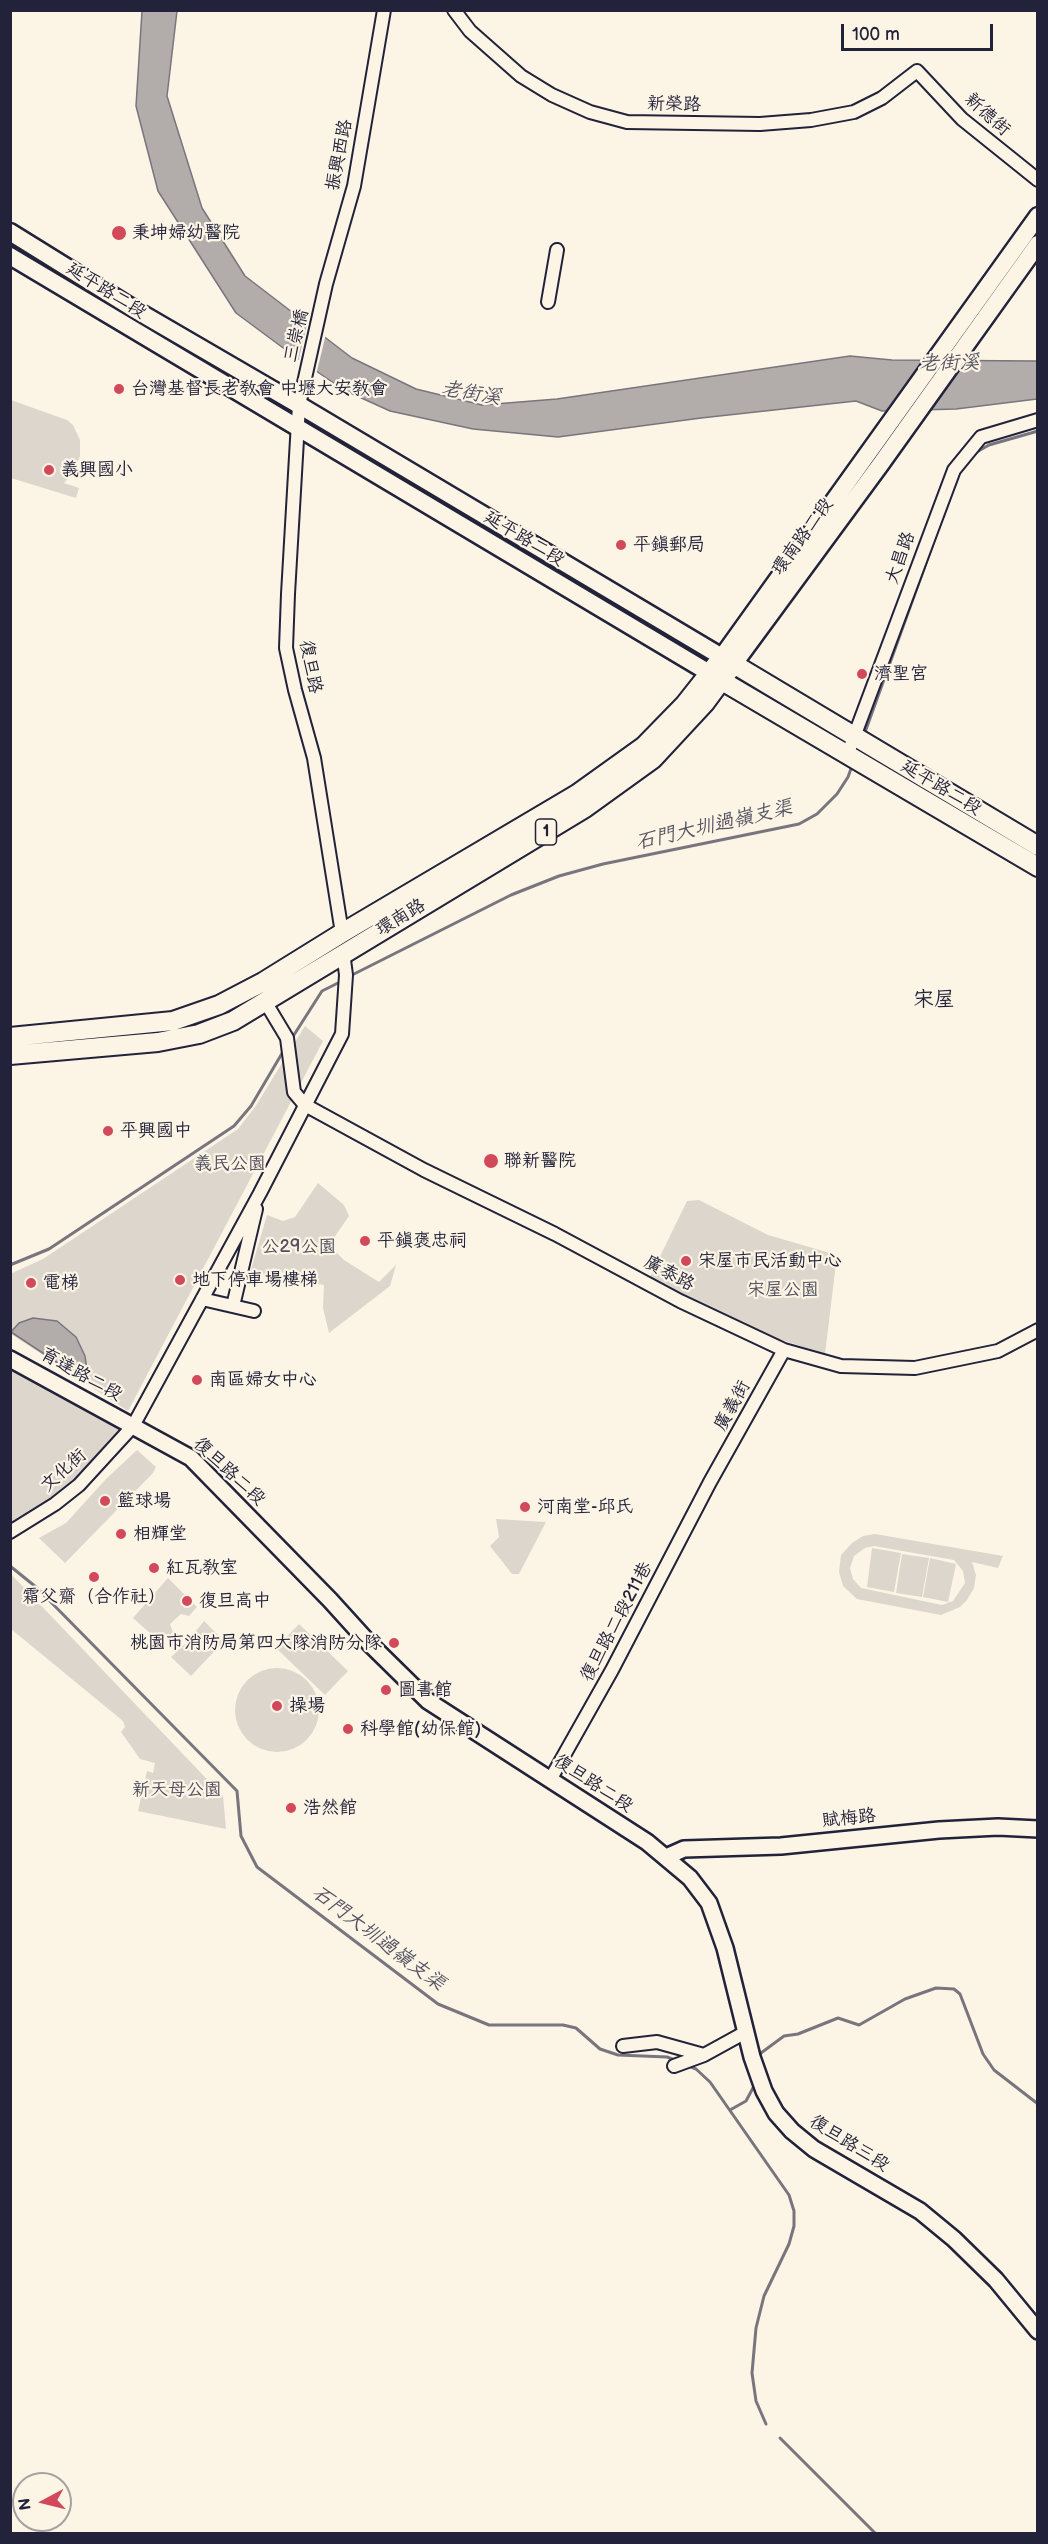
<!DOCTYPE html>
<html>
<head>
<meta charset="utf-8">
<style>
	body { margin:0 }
	#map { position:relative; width:1048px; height:2544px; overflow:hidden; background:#fcf5e5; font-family:"Balsamiq Sans",sans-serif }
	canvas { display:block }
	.frame { position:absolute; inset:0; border:12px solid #22223b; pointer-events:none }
	.north { position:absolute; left:12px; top:2472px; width:60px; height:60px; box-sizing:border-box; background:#fcf5e5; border:2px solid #a5a1a1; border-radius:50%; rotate:263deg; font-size:16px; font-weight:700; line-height:24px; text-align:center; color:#22223b }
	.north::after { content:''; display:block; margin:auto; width:21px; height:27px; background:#d1495b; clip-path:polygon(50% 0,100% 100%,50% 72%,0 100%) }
	.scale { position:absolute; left:841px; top:24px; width:152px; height:27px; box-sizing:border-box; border:3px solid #22223b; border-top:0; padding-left:8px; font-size:18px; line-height:21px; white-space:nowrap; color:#22223b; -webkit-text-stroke:4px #fcf5e5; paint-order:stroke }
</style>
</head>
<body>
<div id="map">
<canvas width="1048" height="2544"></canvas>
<div class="frame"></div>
<div class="north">N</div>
<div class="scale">100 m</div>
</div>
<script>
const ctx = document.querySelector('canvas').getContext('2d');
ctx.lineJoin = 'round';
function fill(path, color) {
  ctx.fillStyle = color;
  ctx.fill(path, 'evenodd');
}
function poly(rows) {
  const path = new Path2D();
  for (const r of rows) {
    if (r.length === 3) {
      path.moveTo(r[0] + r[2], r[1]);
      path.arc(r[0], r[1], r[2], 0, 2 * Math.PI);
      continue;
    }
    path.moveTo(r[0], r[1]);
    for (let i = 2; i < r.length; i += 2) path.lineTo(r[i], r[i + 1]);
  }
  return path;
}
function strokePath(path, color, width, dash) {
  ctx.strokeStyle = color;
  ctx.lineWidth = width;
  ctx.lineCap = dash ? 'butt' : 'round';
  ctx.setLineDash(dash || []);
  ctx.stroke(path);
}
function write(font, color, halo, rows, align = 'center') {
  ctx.font = font + ' "Balsamiq Sans","LXGW WenKai TC",sans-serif';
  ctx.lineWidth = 4.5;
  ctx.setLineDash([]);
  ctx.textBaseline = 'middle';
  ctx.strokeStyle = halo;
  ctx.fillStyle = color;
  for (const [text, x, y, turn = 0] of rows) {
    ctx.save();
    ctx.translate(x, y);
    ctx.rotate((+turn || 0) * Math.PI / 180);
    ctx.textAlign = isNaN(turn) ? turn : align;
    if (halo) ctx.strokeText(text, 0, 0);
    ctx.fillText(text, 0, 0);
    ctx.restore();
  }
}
fill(poly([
	[11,400,67,420,73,425,80,440,80,456,74,472,64,483,79,488,76,498,11,478],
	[305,1026,323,1041,128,1411,11,1334,10,1274,43,1259,238,1129,255,1107],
	[318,1183,344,1205,349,1216,329,1245,344,1260,379,1282,396,1265,390,1286,329,1333,323,1308,324,1285,299,1280,273,1268,269,1275,250,1273,267,1215,283,1221,295,1217],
	[699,1200,768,1235,837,1255,825,1354,754,1331,650,1277,687,1201],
	[11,1364,125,1427,79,1485,11,1531],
	[137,1450,156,1467,153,1473,65,1563,39,1538,66,1523,106,1479],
	[496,1519,546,1522,519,1574,512,1574,490,1546,499,1537],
	[875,1534,1003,1556,998,1568,972,1562,976,1575,974,1588,967,1600,960,1607,941,1615,857,1599,843,1586,839,1572,841,1555,852,1543,863,1536],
	[874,1546,954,1560,963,1571,965,1583,953,1601,942,1605,861,1588,853,1579,850,1568,854,1556,865,1548],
	[872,1548,901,1553,894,1592,867,1587],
	[902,1554,929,1558,922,1597,896,1593],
	[930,1558,956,1564,948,1602,923,1597],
	[10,1573,223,1796,226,1829,138,1811,147,1771,153,1773,155,1763,140,1759,121,1732,125,1727,123,1721,11,1629],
	[168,1578,197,1607,189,1616,181,1614,170,1624,173,1632,161,1643,133,1618],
	[204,1621,224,1641,191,1676,171,1657,185,1644,190,1646,200,1636,196,1631],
	[299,1624,348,1671,325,1695,276,1648],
	[277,1710,42]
]), '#dcd6cc');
const water = poly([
	[142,11,177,11,167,96,202,208,245,276,352,358,416,389,482,405,557,399,850,356,892,360,1037,361,1037,399,956,409,882,411,856,401,701,418,558,437,473,429,390,411,344,390,294,356,236,313,158,191,136,106,142,11],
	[33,1318,57,1321,76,1337,85,1356,87,1370,85,1381,11,1332,19,1323,33,1318]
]);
fill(water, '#b2adab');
strokePath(water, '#78757e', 1.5);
fill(poly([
	[308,320,326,334,316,375,298,362]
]), '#fcf5e5');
strokePath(poly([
	[975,453,989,445,1038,431],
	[864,735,935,538],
	[354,974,511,895,559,876,603,864,799,824,817,814,837,794,848,777,852,766],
	[292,1038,322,991,338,983],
	[10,1265,49,1249,234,1126,251,1106,284,1050],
	[10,1566,36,1587,237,1791,241,1836,257,1867,438,2004,489,2025,563,2025,576,2028,600,2049,618,2055,667,2057,677,2061],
	[760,2057,761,2053,784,2036,798,2034,838,2018,859,2025,905,1999,936,1988,954,1989,960,1994,983,2054,994,2070,1038,2104],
	[686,2065,696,2069,710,2082,789,2195,794,2211,794,2226,789,2244,764,2296,756,2328,752,2373,756,2401,766,2424],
	[730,2110,746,2101,754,2086],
	[780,2438,876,2534]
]), '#78757e', 3);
const minor = poly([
	[454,10,470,31,521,76,552,95,590,112,627,122,760,124,811,120,854,112,882,98,917,71,962,119,1038,180],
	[548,302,557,250],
	[848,753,954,470,981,437,1038,420],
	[342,933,314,758,295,690,286,648,288,594,299,405,326,284,354,186,384,10],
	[266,1003,287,1038,294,1092,305,1105,424,1170,555,1234,680,1301,784,1350,841,1366,915,1368,998,1351,1038,1330],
	[202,1299,254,1311],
	[233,1306,256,1209],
	[10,1532,55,1504,79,1485,133,1426,260,1193,342,1034,346,975,343,952],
	[550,1780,612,1670,710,1482,784,1350],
	[623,2046,657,2042,704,2055],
	[674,2066,704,2055,744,2033]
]);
const tertiary = poly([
	[10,1359,191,1458,330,1600,369,1643,428,1701,647,1842,690,1878,709,1903,725,1948,752,2057,764,2091,776,2113,792,2131,814,2149,920,2211,954,2239,996,2280,1038,2331],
	[666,1857,684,1849,781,1846,939,1830,998,1827,1038,1829]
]);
const secondary = poly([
	[10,232,134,309,299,405,722,657,1038,216],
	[10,256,711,674],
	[733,665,880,465,1038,244]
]);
const primary = poly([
	[712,675,1038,867],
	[10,1037,173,1021,219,1005,263,982,342,933,577,794,644,746,684,705,722,657,1038,846],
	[10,1055,158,1042,199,1034,233,1021,585,808,653,759,705,703,733,665]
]);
strokePath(minor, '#22223b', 16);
strokePath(tertiary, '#22223b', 20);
strokePath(secondary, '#22223b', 21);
strokePath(primary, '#22223b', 22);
strokePath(minor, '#fcf5e5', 12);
strokePath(tertiary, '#fcf5e5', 15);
strokePath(secondary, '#fcf5e5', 16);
strokePath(primary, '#fcf5e5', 18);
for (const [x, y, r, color] of [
	[119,233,8,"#d1495b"],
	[119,389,6,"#d1495b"],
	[49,470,6,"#d1495b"],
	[621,545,6,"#d1495b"],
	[862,674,6,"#d1495b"],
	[108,1131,6,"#d1495b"],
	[491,1161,8,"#d1495b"],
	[365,1241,6,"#d1495b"],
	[686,1261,6,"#d1495b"],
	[180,1280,6,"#d1495b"],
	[31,1283,6,"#d1495b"],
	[197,1380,6,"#d1495b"],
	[105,1501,6,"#d1495b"],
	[525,1507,6,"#d1495b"],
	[121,1534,6,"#d1495b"],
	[154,1568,6,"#d1495b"],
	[94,1577,6,"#d1495b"],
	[187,1601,6,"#d1495b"],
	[394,1643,6,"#d1495b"],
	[386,1690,6,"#d1495b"],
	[277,1706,6,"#d1495b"],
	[348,1729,6,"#d1495b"],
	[291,1808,6,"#d1495b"]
]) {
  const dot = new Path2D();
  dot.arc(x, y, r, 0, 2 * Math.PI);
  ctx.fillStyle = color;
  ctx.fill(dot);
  strokePath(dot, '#fcf5e5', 2);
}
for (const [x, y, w] of [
	[546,832,21]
]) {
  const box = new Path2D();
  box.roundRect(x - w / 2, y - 13, w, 26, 4.5);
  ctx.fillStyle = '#fcf5e5';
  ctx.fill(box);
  strokePath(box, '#22223b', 1.5);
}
write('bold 16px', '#22223b', null, [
	["1",546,832]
]);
write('18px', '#22223b', '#fcf5e5', [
	["新榮路",674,105,1],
	["新德街",987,115,42],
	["振興西路",340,155,-79],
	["延平路二段",106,291,32],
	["三崇橋",297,336,-77],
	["環南路二段",803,537,-54],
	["延平路二段",524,539,31],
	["大昌路",901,558,-70],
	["復旦路",310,667,79],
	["延平路二段",941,788,31],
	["環南路",401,918,-31],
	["廣泰路",669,1274,28],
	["育達路二段",81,1375,29],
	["廣義街",733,1406,-61],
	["文化街",64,1471,-42],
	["復旦路二段",229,1472,43],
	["復旦路二段211巷",617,1622,-62],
	["復旦路二段",593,1784,33],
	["賦梅路",849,1819,-6],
	["復旦路三段",849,2144,32]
]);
write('18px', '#22223b', '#fcf5e5', [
	["秉坤婦幼醫院",132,233],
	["台灣基督長老教會 中壢大安教會",131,389],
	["義興國小",61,470],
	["平鎮郵局",633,545],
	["濟聖宮",874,674],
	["平興國中",120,1131],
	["聯新醫院",504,1161],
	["平鎮褒忠祠",377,1241],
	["宋屋市民活動中心",698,1261],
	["地下停車場樓梯",192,1280],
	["電梯",43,1283],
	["南區婦女中心",209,1380],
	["籃球場",117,1501],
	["河南堂-邱氏",537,1507],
	["相輝堂",133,1534],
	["紅瓦教室",166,1568],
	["霜父齋（合作社）",94,1597,"center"],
	["復旦高中",199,1601],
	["桃園市消防局第四大隊消防分隊",382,1643,"right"],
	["圖書館",398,1690],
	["操場",289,1706],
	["科學館(幼保館)",360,1729],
	["浩然館",303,1808]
], 'left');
write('18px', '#504f5f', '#fcf5e5', [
	["義民公園",230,1164],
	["公29公園",299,1247],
	["宋屋公園",783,1290],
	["新天母公園",177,1790]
]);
write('italic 20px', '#545362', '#fcf5e5', [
	["老街溪",949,364,-2],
	["老街溪",471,394,9],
	["石門大圳過嶺支渠",714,826,-13],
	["石門大圳過嶺支渠",378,1939,37]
]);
write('21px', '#22223b', '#fcf5e5', [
	["宋屋",934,1001]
]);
</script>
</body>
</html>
